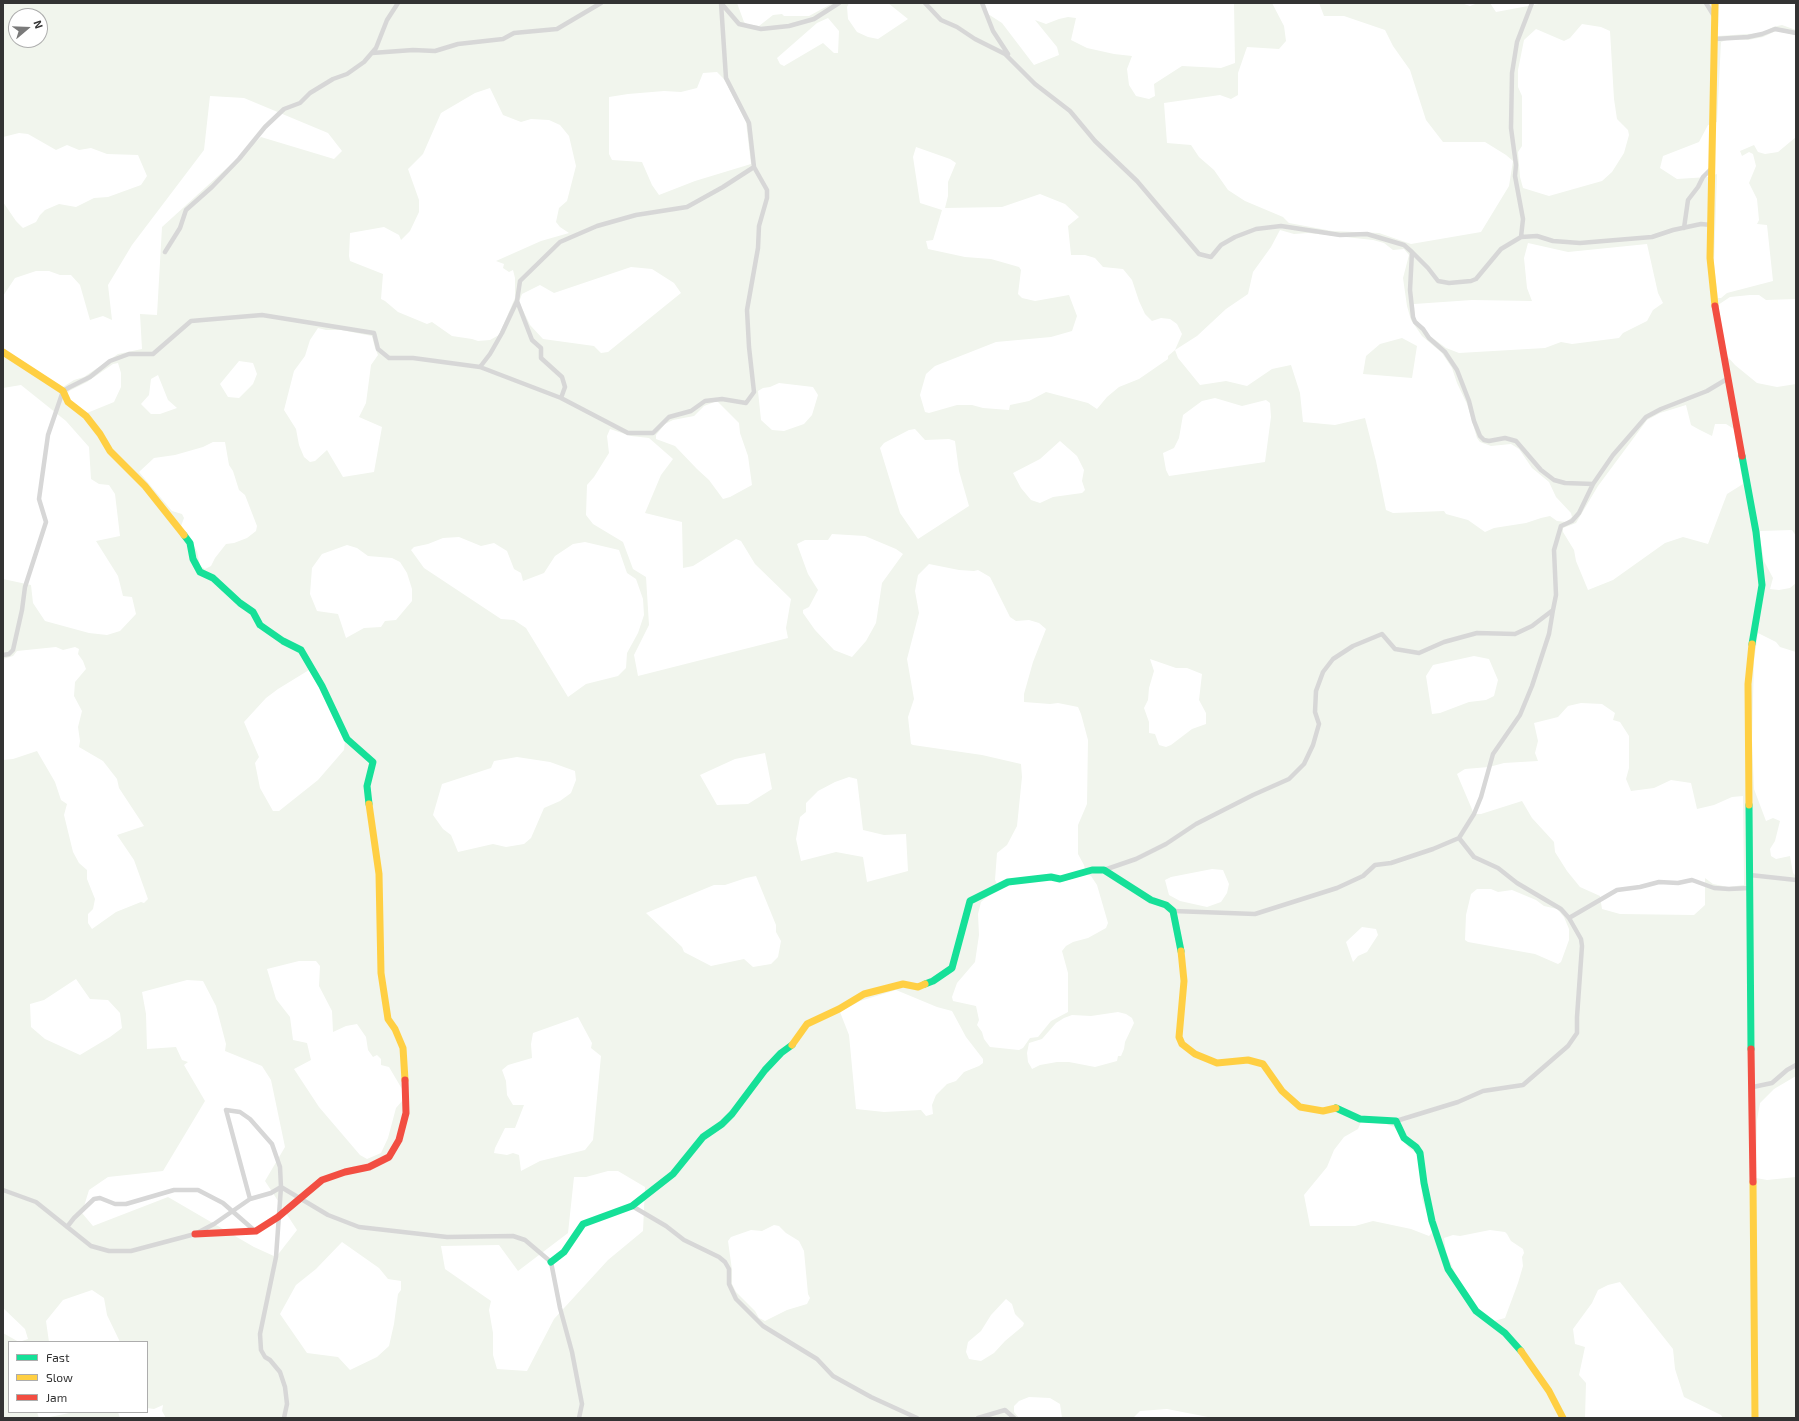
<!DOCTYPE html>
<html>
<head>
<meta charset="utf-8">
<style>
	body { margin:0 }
	#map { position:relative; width:1799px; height:1421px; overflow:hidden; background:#fff; font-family:"Exo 2",sans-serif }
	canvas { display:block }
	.frame { position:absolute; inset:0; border:4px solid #333; pointer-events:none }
	.legend { position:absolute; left:8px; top:1341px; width:140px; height:72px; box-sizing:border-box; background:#fff; border:1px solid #adadad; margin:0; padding:5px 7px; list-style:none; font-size:12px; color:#333 }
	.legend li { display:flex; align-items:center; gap:8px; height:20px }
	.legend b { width:20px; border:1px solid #adadad }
	.north { position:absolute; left:8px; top:8px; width:40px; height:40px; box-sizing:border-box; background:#fff; border:1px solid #adadad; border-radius:50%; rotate:71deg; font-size:11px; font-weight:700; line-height:16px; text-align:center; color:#333 }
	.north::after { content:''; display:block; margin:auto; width:14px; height:18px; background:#7a7a7a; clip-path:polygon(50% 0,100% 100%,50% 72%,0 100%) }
</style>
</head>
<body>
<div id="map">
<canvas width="1799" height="1421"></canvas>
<div class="frame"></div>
<ul class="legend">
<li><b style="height:5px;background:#16e098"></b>Fast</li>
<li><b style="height:5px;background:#ffcf43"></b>Slow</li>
<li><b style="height:5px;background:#f24e42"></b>Jam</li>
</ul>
<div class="north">N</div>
</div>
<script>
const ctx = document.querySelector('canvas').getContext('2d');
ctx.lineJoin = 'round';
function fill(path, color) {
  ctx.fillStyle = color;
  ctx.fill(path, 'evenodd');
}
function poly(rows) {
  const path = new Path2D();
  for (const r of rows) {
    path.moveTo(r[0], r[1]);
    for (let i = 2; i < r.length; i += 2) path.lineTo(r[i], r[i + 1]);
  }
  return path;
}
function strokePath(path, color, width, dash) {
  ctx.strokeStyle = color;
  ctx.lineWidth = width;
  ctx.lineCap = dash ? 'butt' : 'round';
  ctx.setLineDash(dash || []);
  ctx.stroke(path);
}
fill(poly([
	[3,3,737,3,744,22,747,24,759,26,773,15,782,14,784,16,809,16,833,3,849,3,847,7,848,19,857,32,868,37,878,39,908,19,888,3,985,3,988,14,1002,23,1034,65,1059,55,1057,47,1035,20,1046,24,1059,19,1068,17,1076,18,1071,40,1087,48,1114,54,1132,56,1127,69,1129,85,1136,96,1149,99,1155,96,1154,84,1182,66,1221,68,1235,63,1234,3,1272,3,1284,26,1286,41,1279,49,1247,47,1238,73,1238,95,1231,99,1220,95,1164,103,1167,143,1191,145,1199,157,1214,170,1228,190,1245,201,1283,217,1289,223,1332,231,1379,233,1411,244,1481,232,1509,186,1513,161,1506,155,1485,142,1443,142,1426,120,1410,70,1393,46,1385,30,1344,16,1324,16,1319,3,1461,3,1470,6,1478,3,1490,3,1496,12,1544,3,1719,3,1718,36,1762,33,1773,27,1782,25,1796,30,1796,35,1776,31,1763,37,1748,40,1729,39,1721,42,1717,122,1708,125,1699,142,1663,156,1660,168,1677,179,1708,177,1717,174,1714,264,1718,298,1721,298,1727,293,1773,281,1767,225,1757,224,1759,220,1757,199,1749,183,1756,166,1753,154,1749,152,1742,156,1740,151,1754,145,1758,152,1765,154,1778,152,1796,137,1796,299,1766,300,1759,295,1750,295,1730,297,1718,305,1727,356,1735,365,1757,383,1777,387,1796,384,1796,536,1792,530,1760,531,1760,537,1764,561,1773,578,1770,589,1779,590,1790,588,1796,583,1796,652,1780,647,1776,642,1758,633,1754,661,1752,740,1754,789,1766,821,1773,818,1780,821,1775,841,1770,849,1771,856,1776,859,1790,856,1793,873,1796,876,1796,1076,1774,1089,1760,1103,1757,1120,1756,1178,1767,1180,1796,1177,1796,1418,1723,1418,1721,1415,1684,1397,1675,1369,1673,1349,1620,1282,1608,1285,1598,1290,1592,1303,1573,1329,1575,1344,1585,1347,1579,1375,1586,1383,1585,1418,1238,1418,1237,1417,1226,1418,1208,1417,1167,1409,1140,1411,1133,1418,1062,1418,1060,1404,1050,1398,1029,1397,1019,1401,1014,1406,1014,1412,1019,1418,166,1418,162,1411,163,1405,154,1409,147,1408,147,1342,120,1342,107,1315,104,1298,92,1290,63,1300,46,1321,49,1342,9,1342,9,1412,37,1412,39,1418,3,1418,3,1333,19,1342,28,1339,25,1329,3,1308,3,760,13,759,37,751,55,782,61,800,67,804,64,815,73,852,79,863,87,870,87,879,95,899,93,909,88,914,88,923,92,929,116,912,141,902,144,903,148,899,134,860,117,835,144,826,119,788,117,779,103,761,79,747,80,741,78,727,82,711,74,696,75,682,86,669,83,661,78,654,79,649,75,647,63,650,56,647,17,651,13,656,3,659,3,579,31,585,33,603,45,621,89,633,107,635,120,631,136,614,132,597,123,596,118,576,96,541,120,536,115,494,109,485,99,484,91,479,89,447,66,421,21,385,3,388,3,348,27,366,63,387,74,380,84,377,118,354,142,349,140,314,157,315,162,227,261,137,334,159,342,151,328,133,244,98,210,96,204,150,132,245,108,285,112,320,103,316,90,320,80,285,71,275,60,275,49,271,36,271,15,278,3,296,3,202,16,221,23,228,36,222,40,215,45,210,59,204,76,207,94,198,108,197,141,185,147,176,138,155,107,154,91,148,79,150,67,145,56,150,28,134,19,133,3,137],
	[16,16,40,16,40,40,16,40],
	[828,18,839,31,838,53,834,53,823,43,784,66,780,64,777,58,817,23],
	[1582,24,1601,27,1610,31,1614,99,1617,119,1628,130,1629,135,1624,153,1612,172,1602,181,1549,196,1523,188,1520,177,1518,152,1522,146,1522,96,1518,87,1518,70,1524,40,1536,29,1564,41,1570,38],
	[717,72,724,79,746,122,751,164,695,181,659,195,652,185,642,162,612,160,609,154,609,97,628,94,664,91,681,92,697,88,703,73],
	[490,88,503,115,521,122,531,119,549,120,560,125,569,136,576,166,567,201,559,208,556,222,560,227,569,233,541,241,496,261,504,264,503,268,509,272,513,270,515,278,515,298,499,335,490,340,478,341,472,339,452,336,432,322,427,324,398,312,385,301,381,299,383,274,350,261,349,256,350,233,384,227,399,235,401,240,410,231,419,212,419,200,408,169,423,154,441,113,475,93],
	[916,147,950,159,956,163,948,182,948,196,945,208,1002,207,1040,194,1065,204,1079,217,1068,226,1071,255,1085,255,1095,258,1103,267,1123,269,1132,280,1139,301,1145,314,1152,321,1161,318,1170,319,1177,324,1182,334,1175,350,1168,356,1168,359,1139,379,1119,387,1107,397,1097,409,1088,403,1046,392,1029,401,1010,405,1009,410,983,408,972,405,957,405,929,413,925,412,920,395,926,374,935,366,996,342,1051,337,1072,331,1077,316,1069,295,1035,301,1022,298,1018,294,1021,270,1019,267,991,259,965,257,928,249,926,241,933,240,942,210,920,203,913,157],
	[1280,230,1294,234,1308,233,1373,240,1384,243,1393,250,1404,249,1409,255,1403,278,1407,306,1411,320,1422,336,1442,353,1452,368,1457,383,1467,404,1477,438,1480,442,1491,446,1511,444,1519,449,1532,468,1549,482,1556,497,1571,513,1572,517,1566,522,1557,521,1550,516,1541,518,1526,523,1494,528,1485,532,1468,520,1446,514,1444,511,1393,513,1386,510,1376,461,1365,418,1335,425,1303,422,1300,393,1291,365,1272,369,1247,386,1226,381,1200,385,1178,358,1175,350,1197,336,1226,309,1248,294,1253,272,1271,247],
	[1528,243,1568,252,1647,244,1658,293,1663,303,1653,310,1647,321,1623,333,1619,338,1572,344,1561,342,1545,348,1459,353,1446,348,1430,336,1415,318,1414,304,1472,300,1532,301,1527,288,1524,258],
	[631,267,652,269,674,283,681,293,608,352,601,353,594,346,543,339,530,325,519,302,522,294,540,285,554,293],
	[318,328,326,330,341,330,372,336,375,348,378,355,371,365,366,403,359,417,382,427,374,472,343,477,327,450,315,461,310,462,304,457,299,445,296,429,284,410,294,371,305,356,310,340],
	[239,361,253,363,257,374,253,384,239,398,228,397,220,384],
	[118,363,121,373,121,387,114,402,87,413,69,399,67,395,69,391,87,382,113,364],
	[158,375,168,400,177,408,160,414,151,414,141,404,149,395,151,379],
	[779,383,813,387,818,395,812,415,804,424,784,431,772,430,761,420,758,391,763,388,770,387],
	[1215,398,1242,406,1266,400,1270,403,1271,417,1265,462,1169,476,1166,470,1163,453,1174,448,1179,438,1183,415,1202,401],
	[717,401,739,423,740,433,748,456,752,485,730,497,723,499,709,480,697,469,675,446,656,439,656,435,665,424,673,420,694,416,704,406],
	[1686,405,1691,425,1698,429,1712,436,1715,424,1726,424,1734,429,1743,484,1727,494,1708,544,1683,537,1665,543,1613,580,1588,590,1576,561,1574,550,1563,532,1563,528,1576,523,1598,486,1647,420,1660,413],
	[610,429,631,436,649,438,673,459,661,475,645,513,682,522,683,568,693,566,736,539,741,541,755,564,791,599,786,628,788,638,638,676,634,655,649,625,646,577,633,569,623,542,593,524,586,515,587,485,594,477,609,453,607,436],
	[915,429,925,440,949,439,955,441,959,471,969,506,918,539,900,513,880,448,884,443,909,430],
	[1060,441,1077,456,1084,470,1082,481,1085,490,1082,493,1053,497,1040,503,1031,500,1021,488,1013,473,1040,459],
	[213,442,225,442,229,465,233,471,239,490,245,495,257,526,256,531,247,538,234,543,226,544,215,558,211,566,205,569,200,566,197,551,181,526,184,518,182,514,172,511,139,472,154,458,175,455,203,447],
	[832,534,865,536,896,549,903,554,882,583,876,623,866,641,852,657,834,650,815,630,803,613,803,610,809,607,818,590,808,574,797,544,805,540,828,540],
	[459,537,481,546,494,543,507,551,514,569,521,573,523,581,544,573,555,556,573,544,585,542,619,550,627,573,636,579,643,599,644,615,638,633,627,653,626,668,618,676,586,684,568,697,526,628,514,620,501,619,424,568,411,550,414,547,428,544,443,538],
	[347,545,357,548,368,556,392,558,400,562,407,573,412,589,412,601,396,620,385,621,381,627,364,628,346,638,338,614,317,611,310,594,312,568,322,554],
	[929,564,959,570,974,571,978,570,990,577,1010,617,1016,621,1029,620,1039,623,1046,629,1033,662,1024,694,1024,702,1050,704,1058,703,1078,707,1081,714,1088,740,1087,804,1078,825,1078,854,1084,865,1085,869,1081,871,1060,876,997,884,995,880,997,853,1007,845,1017,826,1022,777,1021,764,982,755,913,745,911,744,908,717,914,699,907,659,919,613,915,591,918,575],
	[1474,656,1489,659,1498,680,1494,696,1486,700,1469,702,1440,713,1432,714,1426,676,1433,665],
	[1150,659,1176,668,1187,668,1202,674,1199,700,1206,713,1206,724,1192,729,1171,745,1166,747,1159,745,1155,734,1149,733,1149,722,1144,708,1148,700,1149,688,1154,671],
	[309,670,318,685,345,741,344,750,318,780,279,811,273,811,260,788,255,763,259,757,244,722,266,698,278,689],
	[1581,703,1602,704,1615,713,1613,720,1620,722,1629,736,1629,768,1626,779,1631,791,1654,788,1671,780,1691,783,1697,809,1714,805,1732,797,1743,796,1744,885,1728,887,1713,884,1705,878,1705,905,1694,915,1620,914,1602,909,1600,896,1580,887,1567,871,1555,852,1554,842,1532,818,1522,801,1481,814,1474,814,1457,774,1465,769,1489,767,1504,763,1538,761,1535,753,1538,741,1534,723,1558,717,1568,706],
	[765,753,772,789,748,804,717,805,700,775,735,759],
	[517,757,550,762,575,771,576,780,571,793,560,801,544,808,531,838,524,844,506,847,493,844,458,852,451,835,443,829,433,815,442,784,491,768,494,761],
	[849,777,857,779,863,830,884,835,906,834,908,871,867,882,863,857,836,852,801,861,796,839,800,817,806,812,806,803,818,791,835,782],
	[1212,869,1223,870,1229,884,1227,893,1221,902,1207,907,1180,901,1169,895,1165,880,1171,877],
	[1087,874,1091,876,1097,885,1108,923,1106,928,1088,938,1073,942,1066,946,1062,951,1068,973,1068,1012,1051,1021,1038,1037,1030,1038,1023,1048,1019,1050,990,1047,984,1039,982,1032,977,1025,979,1020,976,1006,953,1001,952,997,957,983,975,962,979,935,978,914,981,902,997,889,1009,884,1049,880,1062,882],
	[756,876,776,925,776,932,781,941,778,957,771,964,753,967,744,959,711,966,684,952,682,947,646,913,714,885,725,885,746,878],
	[1477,889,1491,889,1498,892,1512,890,1536,900,1544,906,1557,909,1564,917,1569,929,1569,940,1561,962,1558,964,1535,954,1468,942,1465,940,1466,915,1471,894],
	[1362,927,1376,929,1378,935,1367,952,1358,956,1353,962,1346,942],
	[299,961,316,961,320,966,319,986,332,1011,333,1032,346,1026,357,1024,366,1037,368,1050,373,1057,377,1055,381,1059,381,1065,389,1067,402,1089,402,1101,396,1108,388,1138,381,1153,367,1159,360,1155,319,1107,294,1069,311,1060,307,1043,293,1040,290,1017,276,999,267,969],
	[76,979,90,999,108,1000,120,1013,122,1028,110,1037,80,1055,45,1039,31,1027,30,1004,44,1000],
	[187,980,203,981,216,1006,226,1044,225,1051,262,1066,271,1080,285,1147,265,1181,297,1230,276,1257,254,1247,168,1197,93,1226,82,1213,89,1190,108,1177,163,1171,205,1101,184,1065,188,1062,182,1060,176,1047,147,1049,146,1014,142,992],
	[896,990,937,1007,952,1011,966,1037,983,1059,983,1063,979,1066,964,1072,956,1081,947,1084,936,1095,932,1105,933,1114,926,1116,921,1110,884,1112,856,1109,849,1035,840,1012,860,1001],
	[1118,1012,1126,1014,1132,1018,1134,1023,1125,1042,1124,1049,1121,1056,1118,1056,1117,1061,1095,1067,1069,1062,1057,1062,1040,1065,1032,1069,1031,1067,1028,1062,1027,1053,1029,1043,1042,1039,1056,1023,1064,1018,1072,1015,1091,1016],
	[578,1017,592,1043,591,1048,601,1056,593,1140,585,1150,540,1161,521,1171,519,1155,513,1153,507,1155,494,1153,495,1148,505,1128,515,1128,524,1105,513,1105,507,1095,506,1081,502,1070,508,1065,532,1058,531,1044,533,1033],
	[1361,1122,1386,1124,1394,1127,1408,1147,1416,1153,1421,1172,1422,1199,1433,1232,1429,1236,1411,1229,1373,1221,1355,1226,1310,1226,1304,1195,1327,1167,1334,1150,1344,1137,1358,1129],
	[608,1171,618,1171,645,1187,643,1231,608,1260,554,1319,527,1371,497,1369,493,1355,493,1333,489,1310,491,1301,445,1269,441,1246,499,1245,518,1271,568,1233,574,1177,586,1177],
	[774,1225,779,1226,786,1233,799,1241,804,1251,808,1294,810,1298,807,1304,787,1310,765,1321,759,1318,755,1311,736,1292,732,1284,732,1270,728,1241,731,1237,751,1230,762,1231],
	[1490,1230,1505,1232,1507,1234,1511,1241,1523,1249,1524,1253,1522,1257,1523,1266,1518,1283,1505,1318,1494,1321,1482,1314,1468,1296,1455,1273,1446,1252,1444,1238,1453,1235,1460,1236],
	[342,1242,379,1268,388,1279,401,1281,401,1290,398,1294,394,1324,389,1346,377,1357,350,1370,338,1357,307,1353,280,1314,296,1285,316,1269],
	[1006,1299,1012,1304,1015,1314,1024,1323,1023,1326,1005,1341,994,1353,981,1361,969,1359,966,1352,968,1342,981,1331,991,1315],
	[1402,338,1417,346,1412,378,1363,374,1366,356,1380,344],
	[74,1412,118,1412,120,1418,45,1418]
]), '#f1f5ed');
strokePath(poly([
	[721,3,739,24,761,29,789,26,814,19,839,3],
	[925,3,941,20,957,27,975,39,1005,54,1035,84,1070,111,1095,141,1137,181,1199,254,1211,257,1221,245,1235,237,1256,229,1281,226,1340,235,1367,234,1404,245,1412,252,1410,290,1413,317,1415,322,1423,329,1429,338,1445,352,1457,370,1469,401,1474,421,1480,436,1484,440,1489,441,1505,438,1516,441,1541,470,1554,480,1565,483,1593,484,1613,455,1646,417,1661,409,1707,391,1727,379],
	[982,3,993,31,1008,54],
	[1706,3,1714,16],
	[1715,39,1748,37,1762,34,1775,29,1796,33],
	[372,53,413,50,435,51,458,44,503,39,514,33,557,29,601,3],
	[1684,228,1688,200,1698,187,1703,177,1712,168],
	[1521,237,1523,219,1515,176,1516,165,1511,128,1512,73,1517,42,1532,3],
	[165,252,180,228,186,210,212,187,239,159,265,127,284,109,300,103,310,93,333,79,347,74,364,62,376,48,387,20,398,3],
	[1412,252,1428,268,1438,281,1449,283,1471,281,1476,279,1501,249,1521,237,1537,236,1553,241,1580,243,1652,237,1673,230,1701,224,1711,225],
	[517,301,532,340,541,348,541,358,562,377,565,387,561,398],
	[480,367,561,398,628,433,653,433,669,417,691,411,705,401,722,399,746,403,754,392,749,347,747,310,758,248,759,226,767,198,767,190,754,167,749,123,726,78,721,3],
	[3,655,9,654,13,650,22,610,25,587,46,522,39,499,48,435,63,391,70,387,90,377,110,361,129,354,153,354,191,321,262,315,374,333,378,349,389,358,413,358,480,367,490,354,502,333,517,301,520,281,560,242,597,226,636,215,687,207,723,187,754,167],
	[1104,870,1136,859,1166,844,1196,824,1253,795,1289,779,1304,764,1313,745,1319,724,1315,712,1316,691,1323,672,1333,659,1353,646,1382,634,1395,649,1419,653,1444,642,1477,633,1515,634,1532,626,1553,610,1556,595,1554,550,1561,526,1572,521,1579,513,1593,484],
	[1750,875,1796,880],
	[1173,911,1255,914,1337,888,1363,876,1375,865,1391,863,1433,849,1459,838,1474,814,1481,797,1493,754,1520,715,1532,686,1549,634,1553,610],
	[1569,918,1617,890,1640,887,1659,882,1678,883,1692,880,1714,888,1729,889,1750,888],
	[1753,1087,1772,1083,1787,1070,1796,1065],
	[1396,1121,1458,1102,1483,1091,1523,1085,1568,1046,1577,1033,1577,1017,1582,946,1581,939,1569,918,1561,909,1517,883,1498,868,1474,857,1459,838],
	[3,1190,36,1202,91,1246,109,1251,131,1251,195,1234,214,1224,250,1199,271,1193,281,1187,328,1215,359,1227,447,1237,513,1236,525,1240,551,1262,560,1308,572,1352,582,1404,579,1418],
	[250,1199,226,1110,240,1112,250,1119,272,1144,280,1167,281,1187,276,1257,260,1334,261,1350,265,1357,270,1360,280,1372,285,1387,287,1404,284,1418],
	[632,1206,666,1226,684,1240,719,1257,725,1262,729,1269,729,1284,736,1299,763,1326,817,1359,833,1376,871,1397,917,1418],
	[67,1227,74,1218,94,1199,100,1198,115,1204,126,1204,174,1190,198,1190,223,1203,255,1231],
	[978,1418,1005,1410,1014,1418]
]), '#d7d7d7', 4.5);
strokePath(poly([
	[1742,456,1756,532,1762,585,1752,644],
	[184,535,190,543,193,559,200,572,213,578,240,603,253,612,260,625,283,641,301,650,322,686,347,739,373,762,367,786,369,804],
	[1749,805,1751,1049],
	[925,984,933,981,952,968,970,901,1008,882,1051,877,1060,879,1092,870,1104,870,1151,900,1166,905,1173,911,1181,951],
	[1336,1108,1360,1119,1396,1121,1404,1138,1416,1147,1420,1153,1424,1183,1432,1221,1448,1269,1476,1311,1505,1333,1521,1351],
	[551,1262,564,1252,583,1224,632,1206,673,1174,703,1137,722,1124,732,1114,765,1070,781,1053,792,1045]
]), '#16e098', 7);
strokePath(poly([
	[1715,3,1710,258,1715,306],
	[3,352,63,391,68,402,86,416,100,434,110,451,145,486,184,535],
	[369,804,379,874,381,973,388,1019,395,1029,403,1048,405,1080],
	[1749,805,1748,684,1752,644],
	[1181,951,1184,981,1179,1037,1182,1044,1195,1054,1217,1063,1248,1060,1263,1064,1282,1091,1300,1107,1323,1111,1336,1108],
	[792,1045,807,1024,839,1009,864,994,903,984,918,987,925,984],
	[1753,1182,1755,1418],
	[1521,1351,1549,1391,1563,1418]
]), '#ffcf43', 7);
strokePath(poly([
	[1715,306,1742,456],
	[1751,1049,1753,1182],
	[195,1234,256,1231,278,1217,322,1180,345,1172,369,1167,389,1157,399,1140,406,1113,405,1080]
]), '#f24e42', 7);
</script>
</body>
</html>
